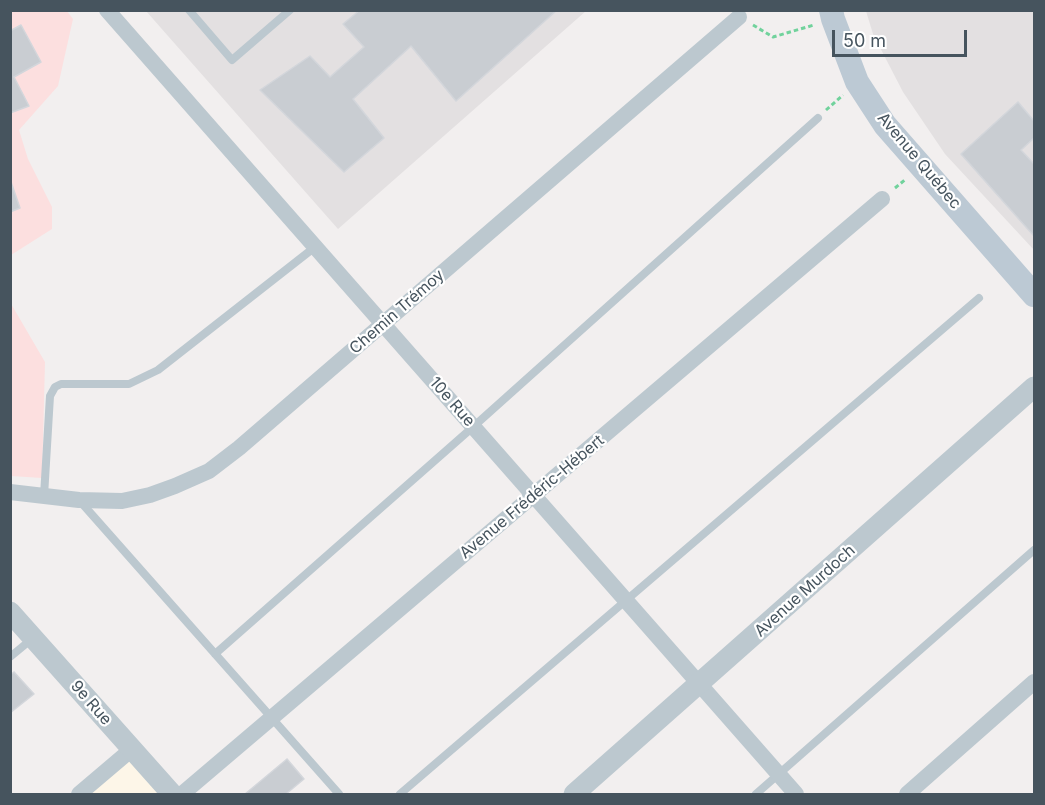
<!DOCTYPE html>
<html>
<head>
<meta charset="utf-8">
<style>
	body { margin:0 }
	#map { position:relative; width:1045px; height:805px; overflow:hidden; background:#f2efef; font-family:Inter,sans-serif }
	canvas { display:block }
	.frame { position:absolute; inset:0; border:12px solid #46545e; pointer-events:none }
	.scale { position:absolute; left:832px; top:30px; width:135px; height:27px; box-sizing:border-box; border:3px solid #46545e; border-top:0; padding-left:8px; font-size:18px; line-height:21px; white-space:nowrap; color:#46545e; -webkit-text-stroke:4px #fff; paint-order:stroke }
</style>
</head>
<body>
<div id="map">
<canvas width="1045" height="805"></canvas>
<div class="frame"></div>
<div class="scale">50 m</div>
</div>
<script>
const ctx = document.querySelector('canvas').getContext('2d');
ctx.lineJoin = 'round';
function fill(path, color) {
  ctx.fillStyle = color;
  ctx.fill(path, 'evenodd');
}
function poly(rows) {
  const path = new Path2D();
  for (const r of rows) {
    path.moveTo(r[0], r[1]);
    for (let i = 2; i < r.length; i += 2) path.lineTo(r[i], r[i + 1]);
  }
  return path;
}
function strokePath(path, color, width, dash) {
  ctx.strokeStyle = color;
  ctx.lineWidth = width;
  ctx.lineCap = dash ? 'butt' : 'round';
  ctx.setLineDash(dash || []);
  ctx.stroke(path);
}
function write(font, color, halo, rows, align = 'center') {
  ctx.font = font + ' Inter,sans-serif';
  ctx.lineWidth = 4.5;
  ctx.setLineDash([]);
  ctx.textBaseline = 'middle';
  ctx.strokeStyle = halo;
  ctx.fillStyle = color;
  for (const [text, x, y, turn = 0] of rows) {
    ctx.save();
    ctx.translate(x, y);
    ctx.rotate((+turn || 0) * Math.PI / 180);
    ctx.textAlign = isNaN(turn) ? turn : align;
    if (halo) ctx.strokeText(text, 0, 0);
    ctx.fillText(text, 0, 0);
    ctx.restore();
  }
}
fill(poly([
	[132,749,172,794,79,794]
]), '#fdf6e8');
fill(poly([
	[146,11,586,11,338,229],
	[866,11,1034,11,1034,250,945,154,903,92,873,34]
]), '#e3e0e1');
fill(poly([
	[11,11,67,11,73,19,58,86,19,130,28,159,52,207,52,229,11,255],
	[10,302,45,362,42,478,11,476]
]), '#fcdfdf');
const building = poly([
	[360,10,557,10,456,101,411,46,353,99,384,138,344,172,260,90,310,56,330,77,364,47,343,24,360,10],
	[21,25,41,62,14,77,29,106,10,113,10,31,21,25],
	[1018,102,1034,121,1034,138,1021,150,1034,164,1034,236,961,154,1018,102],
	[10,179,20,208,10,212,10,179],
	[14,672,34,694,10,713,10,675,14,672],
	[287,759,304,779,286,794,245,794,287,759]
]);
fill(building, '#c9cdd2');
strokePath(building, '#d3d6db', 1.5);
strokePath(poly([
	[753,25,773,37,814,25],
	[826,110,843,95],
	[895,188,906,179]
]), '#71d29c', 3, [4.5, 3]);
strokePath(poly([
	[189,10,232,60,290,10],
	[44,496,50,396,55,387,61,384,129,384,158,370,315,247],
	[79,500,339,794],
	[215,654,473,427,818,118],
	[10,657,33,638],
	[400,794,979,298],
	[756,794,1034,550]
]), '#bcc8cf', 8);
strokePath(poly([
	[107,10,796,794],
	[10,492,79,500,122,501,150,495,175,486,209,471,239,448,739,17],
	[79,794,132,749],
	[182,794,882,199],
	[907,794,1034,682]
]), '#bcc8cf', 16);
strokePath(poly([
	[10,612,172,794],
	[574,794,1034,387]
]), '#bcc8cf', 21);
strokePath(poly([
	[831,10,833,19,857,82,885,125,1034,295]
]), '#bcc9d4', 24);
write('16px', '#46545e', '#fff', [
	["Avenue Québec",919,161,50],
	["Chemin Trémoy",397,312,-41],
	["10e Rue",452,402,49],
	["Avenue Frédéric-Hébert",532,497,-40],
	["Avenue Murdoch",805,591,-42],
	["9e Rue",91,703,49]
]);
</script>
</body>
</html>
